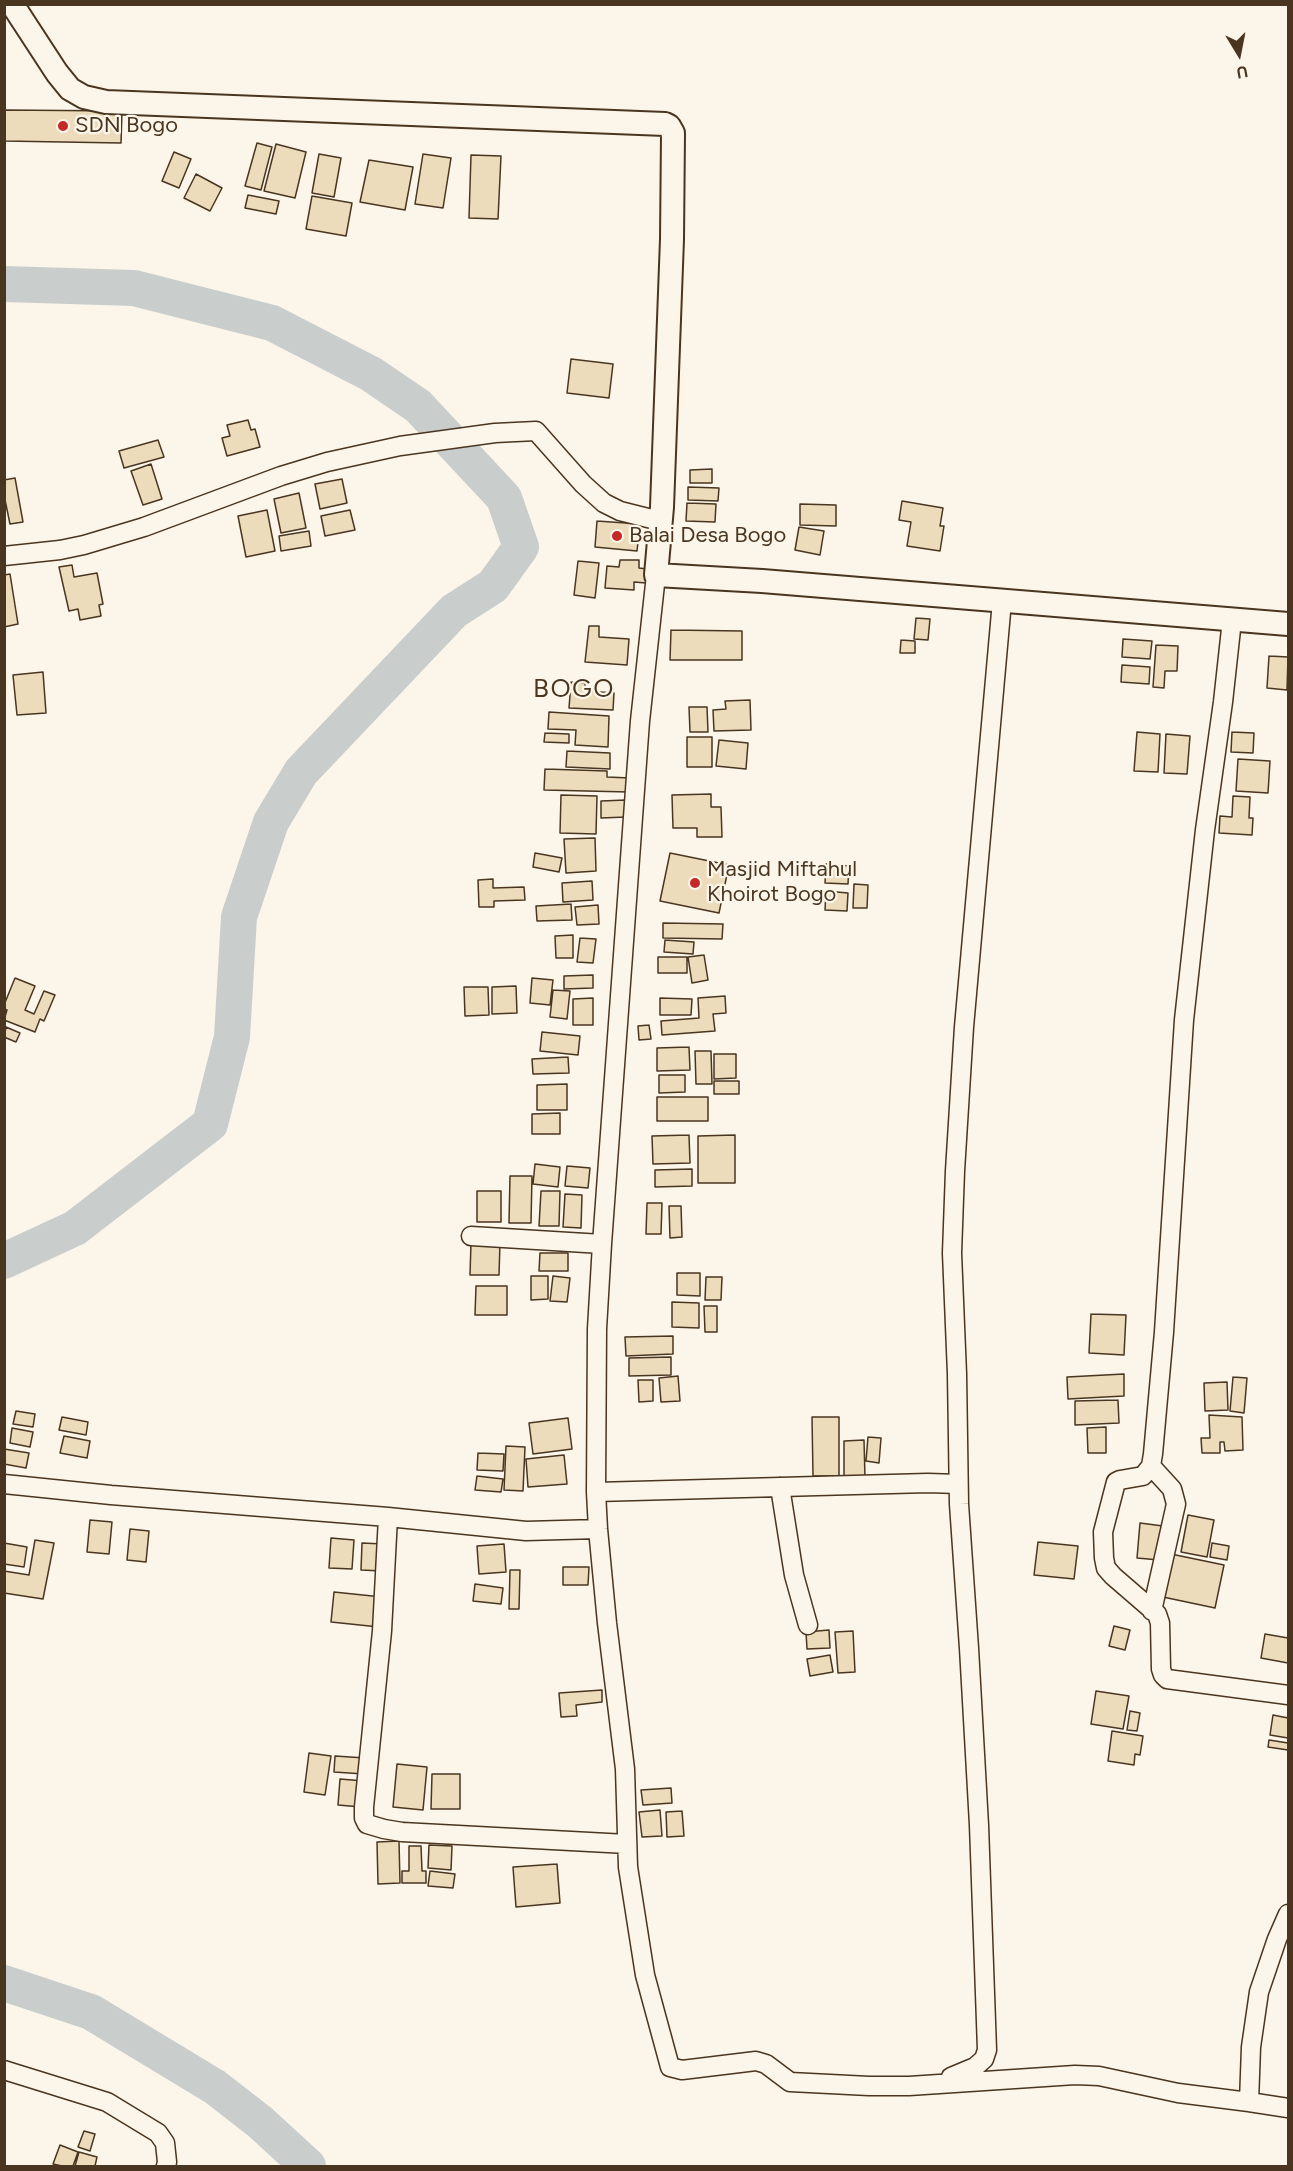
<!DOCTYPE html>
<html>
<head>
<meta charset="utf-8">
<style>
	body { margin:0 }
	#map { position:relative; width:1293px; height:2171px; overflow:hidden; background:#fbf6e9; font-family:Figtree,sans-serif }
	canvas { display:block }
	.frame { position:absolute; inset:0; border:6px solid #4a3520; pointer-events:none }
	.north { position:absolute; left:1209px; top:24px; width:60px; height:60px; -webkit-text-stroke:4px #fbf6e9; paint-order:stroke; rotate:170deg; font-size:16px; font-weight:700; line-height:24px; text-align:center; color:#4a3520 }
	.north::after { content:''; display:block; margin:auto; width:21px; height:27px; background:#4a3520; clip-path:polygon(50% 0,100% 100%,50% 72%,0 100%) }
</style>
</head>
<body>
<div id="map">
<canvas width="1293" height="2171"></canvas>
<div class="frame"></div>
<div class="north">U</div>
</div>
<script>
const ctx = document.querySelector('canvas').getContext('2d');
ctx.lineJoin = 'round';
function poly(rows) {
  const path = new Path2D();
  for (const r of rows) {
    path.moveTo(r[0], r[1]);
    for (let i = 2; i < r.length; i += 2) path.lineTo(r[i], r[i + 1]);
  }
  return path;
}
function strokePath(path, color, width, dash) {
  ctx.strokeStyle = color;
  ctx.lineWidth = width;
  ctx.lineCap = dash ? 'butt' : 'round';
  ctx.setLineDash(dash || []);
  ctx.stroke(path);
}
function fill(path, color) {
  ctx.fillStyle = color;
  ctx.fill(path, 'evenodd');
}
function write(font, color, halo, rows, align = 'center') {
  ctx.font = font + ' Figtree,sans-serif';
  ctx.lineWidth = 4.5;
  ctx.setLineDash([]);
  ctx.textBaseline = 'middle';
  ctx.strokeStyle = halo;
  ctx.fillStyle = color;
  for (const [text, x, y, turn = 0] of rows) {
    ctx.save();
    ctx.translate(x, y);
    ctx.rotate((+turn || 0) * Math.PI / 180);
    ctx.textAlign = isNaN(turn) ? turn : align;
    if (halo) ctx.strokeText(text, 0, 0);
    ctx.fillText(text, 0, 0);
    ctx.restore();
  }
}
strokePath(poly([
	[4,284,134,288,272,323,371,374,418,406,504,498,521,547,493,586,454,611,301,772,271,822,239,917,232,1037,210,1124,75,1228,4,1261],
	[4,1983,91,2012,215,2087,260,2122,308,2166]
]), '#c9cecd', 36);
const building = poly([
	[4,110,122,111,121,143,4,141,4,110],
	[257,143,272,147,261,190,245,186,257,143],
	[276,144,306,152,295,198,264,191,276,144],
	[174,152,191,159,179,188,162,181,174,152],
	[319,154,341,158,334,197,312,193,319,154],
	[423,154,451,158,443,208,415,204,423,154],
	[471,155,501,156,498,219,469,218,471,155],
	[369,160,413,167,405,210,360,202,369,160],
	[196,174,222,188,210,211,184,198,196,174],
	[248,195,279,201,276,214,245,208,248,195],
	[312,196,352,203,346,236,306,229,312,196],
	[571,359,613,364,609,398,567,393,571,359],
	[248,420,251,430,255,429,260,447,227,456,222,438,230,436,227,425,248,420],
	[158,440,164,457,124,468,119,451,158,440],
	[151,464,162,499,143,505,131,471,151,464],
	[712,469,712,483,690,483,690,470,712,469],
	[15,478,23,522,10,524,4,495,4,480,15,478],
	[342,479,347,503,320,509,315,484,342,479],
	[688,487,719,488,718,501,688,500,688,487],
	[299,493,306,528,281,533,274,499,299,493],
	[902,501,943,508,940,526,944,526,940,551,907,546,911,522,899,520,902,501],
	[687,503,716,504,715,522,686,521,687,503],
	[800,504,836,505,836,526,800,525,800,504],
	[267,510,275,551,246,557,238,516,267,510],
	[350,510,355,530,325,536,321,516,350,510],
	[597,521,640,524,637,551,595,547,597,521],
	[799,527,824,531,820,555,795,550,799,527],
	[309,531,311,546,281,551,279,536,309,531],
	[620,560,639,560,639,568,647,569,646,583,634,582,634,590,605,588,607,566,619,567,620,560],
	[578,561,599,563,595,598,574,595,578,561],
	[72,565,74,577,97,573,103,604,99,605,101,616,80,620,78,609,69,611,59,567,72,565],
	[10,574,18,624,4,627,4,575,10,574],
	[916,618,930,619,928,640,914,639,916,618],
	[589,626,599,626,599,637,629,639,627,665,585,662,589,626],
	[671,630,742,631,742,660,670,660,671,630],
	[1123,639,1152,641,1150,659,1122,657,1123,639],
	[901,640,915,641,915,653,900,653,901,640],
	[1156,645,1178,646,1177,671,1165,671,1164,688,1153,687,1156,645],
	[1269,656,1288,657,1287,690,1267,688,1269,656],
	[1122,665,1150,667,1149,684,1121,682,1122,665],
	[43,672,46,713,17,715,13,675,43,672],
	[571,682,585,683,585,691,614,693,613,710,569,708,571,682],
	[750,700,751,730,714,731,713,710,726,709,725,701,750,700],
	[689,707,707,707,708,732,690,732,689,707],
	[549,712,609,716,608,747,575,745,576,730,548,729,549,712],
	[1137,732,1160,734,1158,772,1134,771,1137,732],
	[1232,732,1254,733,1253,753,1231,752,1232,732],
	[545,733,569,734,569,743,544,742,545,733],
	[1166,734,1190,736,1187,774,1164,773,1166,734],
	[687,737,712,737,712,767,687,767,687,737],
	[719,740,748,743,746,769,716,766,719,740],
	[567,751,610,753,610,769,566,767,567,751],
	[1238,759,1270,761,1268,793,1236,791,1238,759],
	[545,769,607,771,607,777,630,778,629,792,544,790,545,769],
	[711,794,711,807,721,807,722,837,697,837,697,828,673,828,672,795,711,794],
	[561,795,597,796,596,834,560,833,561,795],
	[1233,796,1250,797,1249,818,1253,818,1252,835,1219,833,1220,816,1232,817,1233,796],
	[626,800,626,817,601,818,601,801,626,800],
	[595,838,596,871,566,873,564,839,595,838],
	[535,853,562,858,559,872,533,867,535,853],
	[670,853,729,865,719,913,660,901,670,853],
	[826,864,849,866,848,884,825,883,826,864],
	[493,879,493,888,524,887,525,900,494,901,494,907,479,907,478,880,493,879],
	[592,881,593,900,563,902,562,883,592,881],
	[854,884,868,885,867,908,853,908,854,884],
	[826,891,848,893,847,911,825,910,826,891],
	[571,904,572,920,537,921,536,906,571,904],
	[598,905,599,924,577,925,575,907,598,905],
	[663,923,723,924,722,939,663,938,663,923],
	[573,935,573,958,556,958,555,936,573,935],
	[580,938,596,939,593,963,577,962,580,938],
	[665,940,694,942,693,954,664,952,665,940],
	[704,955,708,980,692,983,688,957,704,955],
	[658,957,687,957,687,973,658,973,658,957],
	[593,975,593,988,564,989,564,976,593,975],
	[15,978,35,986,25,1010,34,1014,44,991,55,995,44,1021,40,1019,35,1032,4,1020,7,1010,4,1009,4,1005,15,978],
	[532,978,553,980,550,1005,530,1003,532,978],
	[516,986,517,1013,492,1014,492,987,516,986],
	[464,987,488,987,489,1015,465,1016,464,987],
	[553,990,570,991,567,1019,550,1017,553,990],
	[725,996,726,1013,713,1014,715,1031,662,1035,661,1021,699,1018,698,998,725,996],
	[593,998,593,1025,573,1025,573,999,593,998],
	[660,998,692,999,691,1015,660,1015,660,998],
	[649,1025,651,1039,639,1040,638,1026,649,1025],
	[6,1027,20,1033,16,1042,4,1037,6,1027],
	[542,1032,580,1036,578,1055,540,1051,542,1032],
	[689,1047,690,1070,657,1071,657,1048,689,1047],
	[695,1051,711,1051,712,1084,696,1084,695,1051],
	[714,1054,736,1054,736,1078,714,1079,714,1054],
	[568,1057,569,1073,533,1074,532,1059,568,1057],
	[659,1075,685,1075,685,1092,659,1093,659,1075],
	[714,1081,739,1081,739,1094,714,1094,714,1081],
	[567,1084,567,1110,537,1110,537,1085,567,1084],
	[657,1097,708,1097,708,1121,657,1121,657,1097],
	[560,1113,560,1134,532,1134,532,1114,560,1113],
	[689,1135,690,1163,653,1164,652,1136,689,1135],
	[735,1135,735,1183,698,1183,698,1136,735,1135],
	[535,1164,560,1167,558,1187,533,1184,535,1164],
	[567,1166,590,1168,588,1188,565,1186,567,1166],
	[692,1169,692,1186,655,1187,655,1170,692,1169],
	[510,1176,532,1176,531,1223,509,1223,510,1176],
	[477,1191,501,1191,501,1222,477,1222,477,1191],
	[541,1191,560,1191,559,1226,539,1226,541,1191],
	[565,1194,582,1195,581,1228,563,1227,565,1194],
	[647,1203,662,1203,661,1234,646,1234,647,1203],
	[669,1206,681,1206,682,1237,670,1238,669,1206],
	[471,1243,500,1243,499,1275,470,1275,471,1243],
	[540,1253,568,1253,568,1271,539,1271,540,1253],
	[677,1273,700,1273,700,1296,677,1295,677,1273],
	[531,1276,548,1276,548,1299,531,1300,531,1276],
	[553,1276,570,1278,567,1302,550,1301,553,1276],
	[706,1277,722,1277,721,1300,705,1300,706,1277],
	[476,1286,507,1286,507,1315,475,1315,476,1286],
	[672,1302,699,1303,699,1328,672,1327,672,1302],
	[704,1306,717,1306,717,1332,705,1332,704,1306],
	[1091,1314,1126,1315,1124,1355,1089,1353,1091,1314],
	[673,1336,673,1354,626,1356,625,1337,673,1336],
	[671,1357,671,1375,629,1376,629,1358,671,1357],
	[1124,1374,1124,1396,1068,1399,1067,1377,1124,1374],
	[678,1376,680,1401,661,1402,659,1378,678,1376],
	[1233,1377,1247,1378,1244,1413,1230,1411,1233,1377],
	[638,1380,653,1380,653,1401,639,1402,638,1380],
	[1227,1382,1228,1410,1205,1411,1204,1383,1227,1382],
	[1118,1400,1119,1423,1075,1425,1075,1401,1118,1400],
	[16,1411,35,1414,33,1427,13,1424,16,1411],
	[1209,1415,1242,1417,1243,1450,1225,1451,1224,1442,1220,1442,1220,1453,1202,1453,1201,1438,1210,1438,1209,1415],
	[62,1417,88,1422,86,1435,59,1430,62,1417],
	[812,1417,839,1417,839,1476,813,1476,812,1417],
	[568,1418,572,1449,533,1454,529,1423,568,1418],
	[1106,1427,1106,1453,1088,1453,1087,1428,1106,1427],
	[12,1428,33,1432,30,1447,10,1443,12,1428],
	[64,1436,90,1441,87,1458,60,1453,64,1436],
	[868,1437,881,1438,879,1463,866,1461,868,1437],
	[864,1440,865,1478,844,1478,844,1441,864,1440],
	[506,1446,525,1447,523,1491,504,1490,506,1446],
	[4,1449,29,1453,26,1468,4,1464,4,1449],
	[478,1453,504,1454,503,1471,477,1470,478,1453],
	[564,1455,567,1484,528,1487,526,1459,564,1455],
	[477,1476,503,1479,501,1492,475,1490,477,1476],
	[1188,1515,1214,1520,1207,1557,1181,1552,1188,1515],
	[90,1520,112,1522,109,1554,87,1552,90,1520],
	[1140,1523,1163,1526,1159,1560,1137,1558,1140,1523],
	[130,1529,149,1531,146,1562,127,1560,130,1529],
	[331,1538,354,1540,352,1569,329,1568,331,1538],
	[35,1540,54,1543,43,1599,4,1593,4,1571,29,1575,35,1540],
	[1038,1542,1078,1546,1074,1579,1034,1575,1038,1542],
	[4,1543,27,1547,24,1567,4,1564,4,1543],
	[362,1543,383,1544,382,1571,361,1570,362,1543],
	[1212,1543,1229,1546,1227,1560,1210,1557,1212,1543],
	[504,1544,506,1572,479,1574,477,1546,504,1544],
	[1171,1554,1224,1565,1215,1608,1163,1597,1171,1554],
	[563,1567,589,1567,588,1585,563,1585,563,1567],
	[510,1570,520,1570,519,1609,509,1609,510,1570],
	[475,1584,503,1588,501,1604,473,1601,475,1584],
	[334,1592,382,1597,379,1627,331,1622,334,1592],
	[1114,1626,1130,1630,1125,1650,1109,1646,1114,1626],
	[829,1630,830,1648,807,1649,806,1632,829,1630],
	[853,1631,855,1672,838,1673,835,1632,853,1631],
	[1265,1634,1288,1638,1288,1663,1261,1658,1265,1634],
	[830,1655,833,1672,810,1676,807,1659,830,1655],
	[602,1690,602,1702,576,1705,577,1716,561,1717,559,1693,602,1690],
	[1096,1691,1129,1696,1123,1729,1091,1724,1096,1691],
	[1130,1711,1140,1713,1137,1731,1127,1730,1130,1711],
	[1273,1715,1288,1718,1288,1738,1270,1735,1273,1715],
	[1112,1731,1143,1736,1140,1755,1135,1754,1134,1765,1108,1761,1112,1731],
	[1269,1740,1288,1743,1288,1750,1268,1747,1269,1740],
	[309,1753,331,1756,325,1795,304,1792,309,1753],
	[335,1756,365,1758,364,1774,334,1772,335,1756],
	[397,1764,427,1767,423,1810,393,1807,397,1764],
	[432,1774,460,1774,460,1809,431,1809,432,1774],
	[340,1779,364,1781,361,1807,338,1805,340,1779],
	[671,1788,672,1803,643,1805,641,1790,671,1788],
	[660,1810,662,1836,642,1837,639,1812,660,1810],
	[682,1811,684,1836,667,1837,666,1812,682,1811],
	[399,1841,400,1883,378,1884,377,1842,399,1841],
	[429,1845,452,1846,451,1870,428,1868,429,1845],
	[409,1846,421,1846,422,1871,426,1871,426,1883,402,1883,402,1871,409,1871,409,1846],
	[557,1864,560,1903,516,1907,513,1867,557,1864],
	[430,1871,455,1874,453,1888,428,1886,430,1871],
	[84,2131,95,2134,90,2151,78,2147,84,2131],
	[60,2145,78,2152,73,2166,62,2166,53,2164,60,2145],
	[79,2152,97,2157,95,2166,75,2166,79,2152]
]);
fill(building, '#ecdcbc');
strokePath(building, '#4a3520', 1.5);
const minor = poly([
	[4,556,60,550,84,545,144,527,281,476,327,462,400,446,495,433,536,431,583,484,604,503,620,511,660,521],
	[656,575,640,721,602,1244,597,1329,596,1492,598,1529,607,1623,625,1769,628,1867,645,1975,670,2067,682,2070,756,2061,766,2064,790,2082,869,2086,909,2086,1075,2075,1099,2076,1178,2093,1249,2102,1251,2047,1259,1992,1277,1939,1288,1914],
	[1232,620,1223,702,1205,830,1184,1020,1164,1332,1153,1454,1151,1466,1143,1476,1120,1480,1116,1482,1103,1532,1104,1558,1106,1568,1113,1576,1157,1614,1160,1623,1161,1669,1163,1675,1167,1679,1288,1695],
	[471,1236,602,1244],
	[1151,1466,1172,1489,1176,1504,1152,1611],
	[4,1484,111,1495,388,1517,526,1531,598,1529],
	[780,1487,794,1575,808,1625],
	[596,1492,928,1483,958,1484],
	[388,1517,382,1631,364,1807,364,1818,367,1824,384,1829,402,1832,627,1844],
	[4,2070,107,2102,158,2133,165,2143,167,2162,166,2166],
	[951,2077,975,2067,984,2059,987,2050,979,1825,969,1648,959,1504,957,1374,952,1253,955,1171,964,1027,1002,601],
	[1249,2102,1288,2108]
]);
const tertiary = poly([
	[12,4,57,73,70,89,84,97,106,102,665,124,669,126,673,133,672,239,662,507,656,575,762,581,1288,624]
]);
strokePath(minor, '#4a3520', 21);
strokePath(tertiary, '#4a3520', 26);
strokePath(minor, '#fbf6e9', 18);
strokePath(tertiary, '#fbf6e9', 22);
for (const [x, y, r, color] of [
	[63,126,6,"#c62828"],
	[617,536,6,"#c62828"],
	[695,883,6,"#c62828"]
]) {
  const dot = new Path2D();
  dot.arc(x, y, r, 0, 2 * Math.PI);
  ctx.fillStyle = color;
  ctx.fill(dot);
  strokePath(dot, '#fbf6e9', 2);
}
write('22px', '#4a3520', '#fbf6e9', [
	["SDN Bogo",75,126],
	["Balai Desa Bogo",629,536],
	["Masjid Miftahul",707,870],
	["Khoirot Bogo",707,895]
], 'left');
ctx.letterSpacing = '1.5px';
write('26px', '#4a3520', '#fbf6e9', [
	["BOGO",574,689]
]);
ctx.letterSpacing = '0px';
</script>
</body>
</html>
